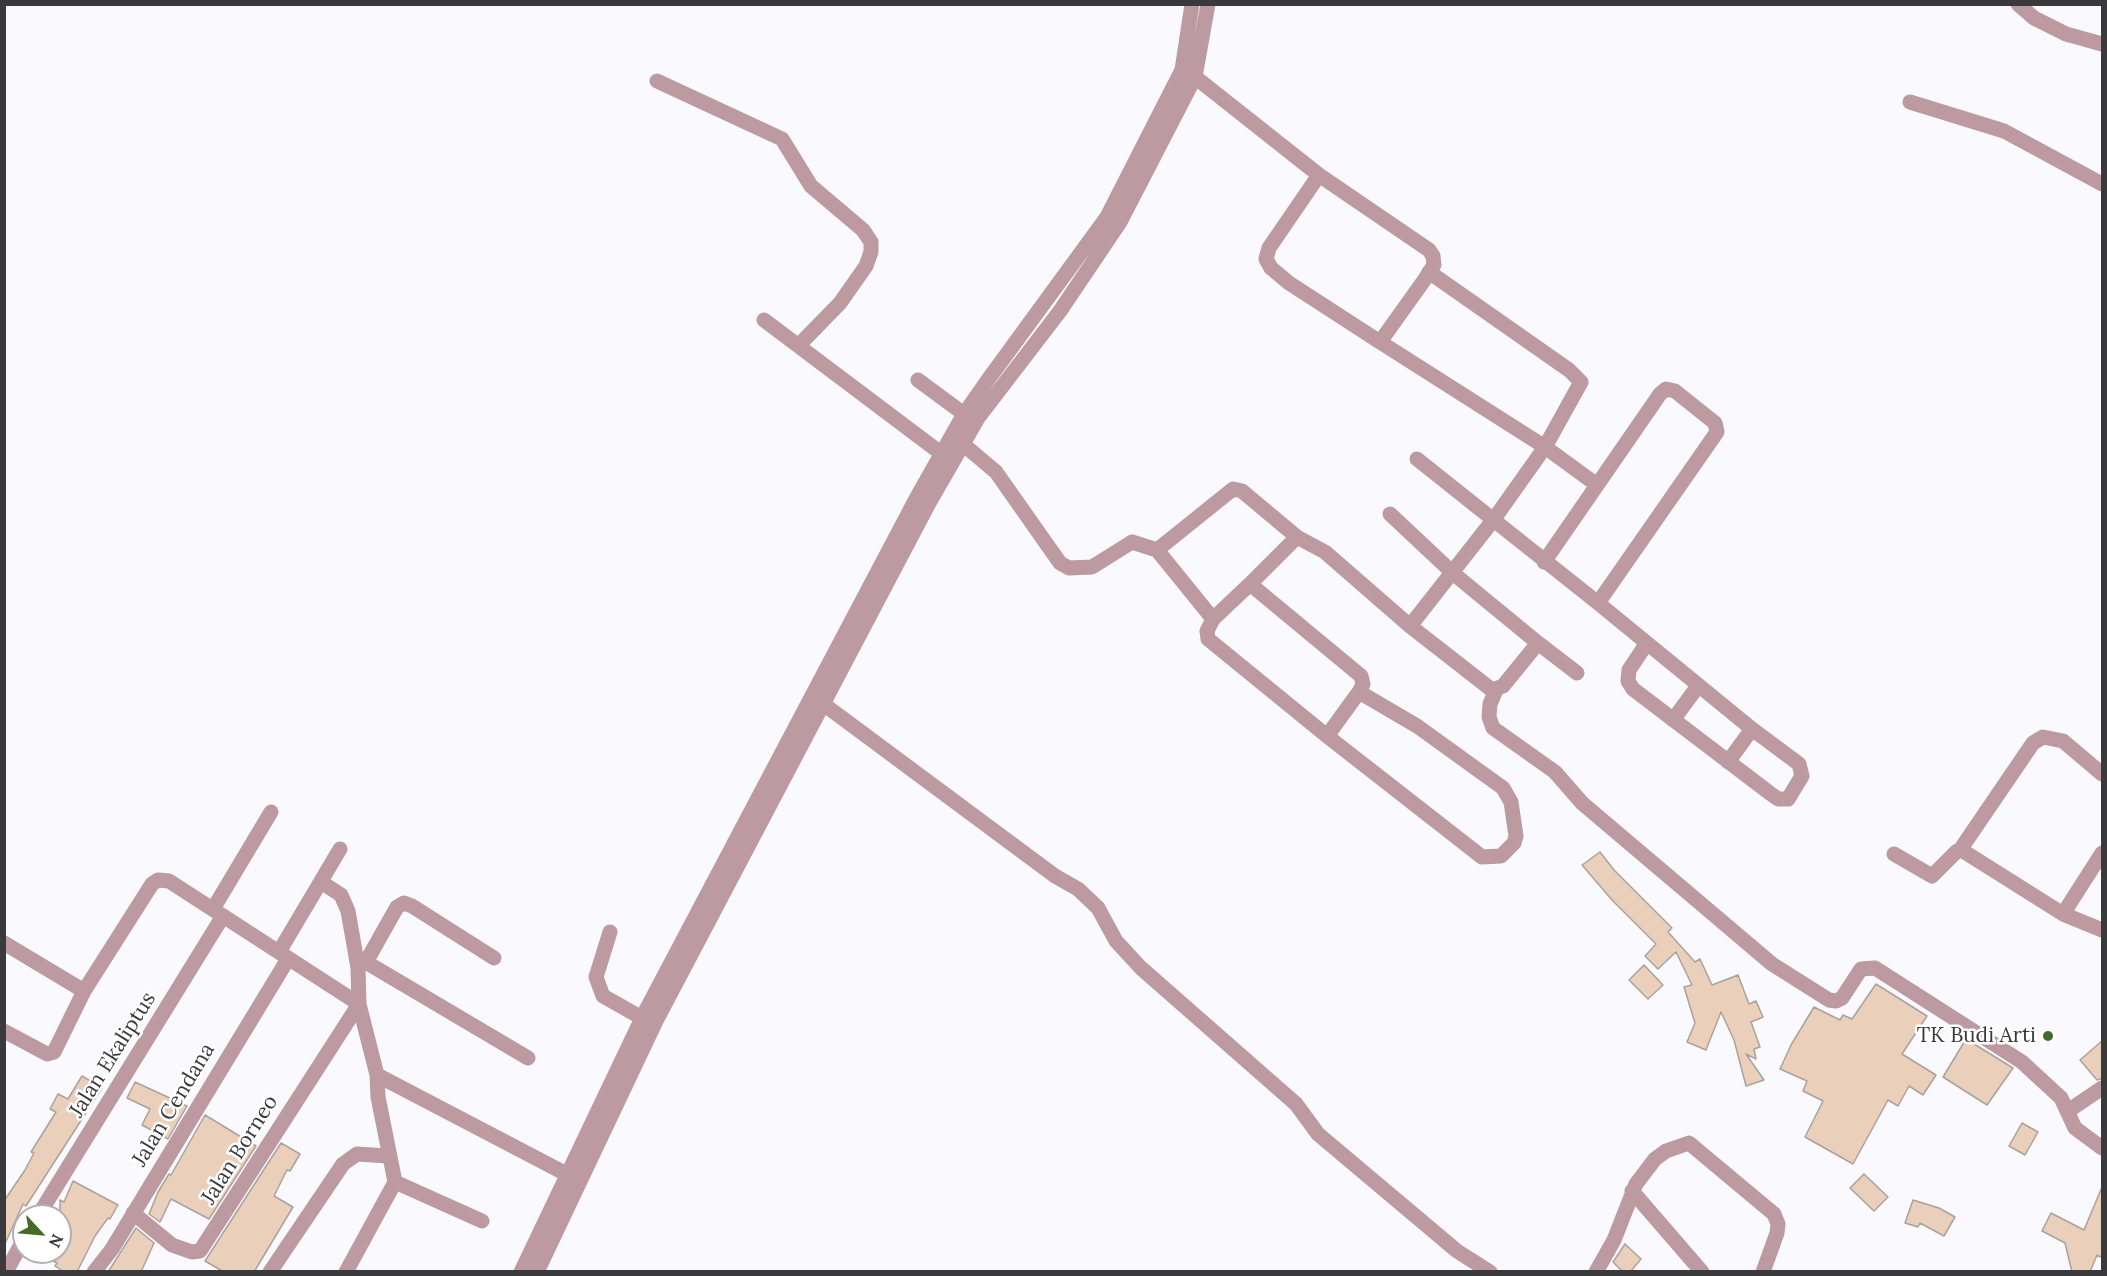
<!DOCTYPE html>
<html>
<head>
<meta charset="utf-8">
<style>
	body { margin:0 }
	#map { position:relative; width:2107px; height:1276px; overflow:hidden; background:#fafafe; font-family:Lora,serif }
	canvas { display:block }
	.frame { position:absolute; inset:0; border:6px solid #3a3a3d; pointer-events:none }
	.north { position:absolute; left:12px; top:1204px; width:60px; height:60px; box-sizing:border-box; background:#fff; border:2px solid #b0b0b1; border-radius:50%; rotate:116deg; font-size:16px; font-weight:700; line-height:24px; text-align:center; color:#3a3a3d }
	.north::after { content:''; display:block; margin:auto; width:21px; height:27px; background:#436b27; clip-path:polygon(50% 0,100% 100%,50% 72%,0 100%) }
</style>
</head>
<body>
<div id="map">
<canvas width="2107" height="1276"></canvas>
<div class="frame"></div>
<div class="north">N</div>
</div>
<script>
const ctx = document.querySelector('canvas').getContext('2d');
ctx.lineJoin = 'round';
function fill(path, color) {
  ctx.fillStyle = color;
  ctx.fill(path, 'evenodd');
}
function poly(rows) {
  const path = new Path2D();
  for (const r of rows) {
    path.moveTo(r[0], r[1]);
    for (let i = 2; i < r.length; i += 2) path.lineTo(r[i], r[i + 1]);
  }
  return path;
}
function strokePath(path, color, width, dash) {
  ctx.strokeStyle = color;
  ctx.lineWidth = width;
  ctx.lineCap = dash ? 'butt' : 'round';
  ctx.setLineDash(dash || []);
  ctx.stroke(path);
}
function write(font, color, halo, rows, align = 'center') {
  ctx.font = font + ' Lora,serif';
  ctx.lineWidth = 5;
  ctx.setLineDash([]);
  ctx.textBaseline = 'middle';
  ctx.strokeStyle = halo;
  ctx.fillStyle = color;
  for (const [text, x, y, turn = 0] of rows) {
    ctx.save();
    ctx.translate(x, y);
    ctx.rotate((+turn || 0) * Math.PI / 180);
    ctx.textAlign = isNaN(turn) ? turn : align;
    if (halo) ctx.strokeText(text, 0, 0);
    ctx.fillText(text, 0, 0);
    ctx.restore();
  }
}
const building = poly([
	[1600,852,1614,870,1672,928,1668,932,1695,962,1700,959,1712,985,1738,975,1749,1004,1756,1001,1763,1017,1751,1022,1760,1047,1754,1049,1756,1059,1746,1054,1764,1080,1746,1086,1734,1040,1721,1012,1706,1050,1687,1042,1695,1023,1684,987,1692,985,1676,952,1658,969,1645,956,1656,944,1612,900,1582,865,1600,852],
	[1644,965,1663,985,1648,999,1629,980,1644,965],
	[1876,984,1927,1016,1902,1054,1936,1075,1923,1095,1909,1086,1898,1106,1888,1100,1853,1164,1805,1137,1823,1101,1803,1091,1807,1081,1780,1069,1791,1045,1814,1007,1840,1020,1843,1015,1852,1019,1876,984],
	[1966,1039,2013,1068,1987,1105,1943,1077,1966,1039],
	[2103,1040,2103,1078,2097,1080,2080,1060,2103,1040],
	[82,1076,102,1088,26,1206,23,1204,4,1246,4,1201,25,1170,34,1153,31,1152,56,1112,50,1109,58,1094,68,1099,82,1076],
	[135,1082,187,1106,168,1139,142,1125,150,1109,127,1098,135,1082],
	[205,1115,256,1146,209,1219,171,1199,160,1222,149,1214,158,1192,169,1174,171,1175,205,1115],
	[2022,1123,2038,1132,2025,1155,2009,1146,2022,1123],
	[281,1143,300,1154,290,1171,287,1170,274,1196,293,1207,254,1272,224,1272,205,1261,281,1143],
	[1864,1174,1888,1197,1874,1211,1850,1188,1864,1174],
	[73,1181,118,1205,110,1219,108,1218,95,1236,77,1272,64,1272,55,1266,57,1263,38,1252,60,1252,60,1200,64,1202,73,1181],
	[2102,1187,2103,1258,2097,1255,2090,1272,2072,1272,2065,1243,2042,1231,2051,1213,2084,1230,2102,1187],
	[1913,1200,1939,1208,1955,1217,1944,1236,1920,1223,1918,1227,1905,1223,1913,1200],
	[136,1228,154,1243,141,1272,108,1272,136,1228],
	[1625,1244,1641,1259,1630,1272,1623,1272,1613,1262,1625,1244]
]);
fill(building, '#eacfbb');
strokePath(building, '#aaa29c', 1.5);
strokePath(poly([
	[2018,4,2034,18,2066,34,2102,44],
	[1195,77,1319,175,1429,250,1433,256,1434,265,1425,279,1380,342,1545,447,1597,485],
	[657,81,782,139,811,186,863,230,871,242,871,252,866,266,840,303,799,345],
	[1910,102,2004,131,2102,184],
	[1319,175,1269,248,1266,259,1271,268,1289,283,1380,342],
	[764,320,942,454],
	[918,380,964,414],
	[957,439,996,472,1060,563,1069,568,1092,567,1132,542,1157,550,1233,489,1242,491,1297,537,1325,552,1410,626,1494,519,1545,447,1581,382,1569,370,1429,272],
	[1417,459,1598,603,1752,729,1799,764,1802,776,1788,799,1778,799,1771,794,1633,689,1628,681,1629,670,1647,643],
	[1390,514,1454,574,1538,643,1503,686,1492,690,1410,626],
	[1297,537,1250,584,1361,676,1363,684,1359,692,1327,736],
	[1157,550,1213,619],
	[1544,562,1660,394,1666,389,1675,391,1715,423,1717,432,1598,603],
	[1250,584,1213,619,1207,631,1208,639,1327,736,1482,857,1501,856,1514,843,1516,836,1511,802,1503,788,1417,726,1359,692],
	[1538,643,1577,673],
	[1496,690,1490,704,1489,717,1493,728,1555,772,1582,803,1772,964,1829,1000,1836,1001,1842,998,1861,969,1875,968,2022,1062,2061,1098,2075,1128,2102,1148],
	[822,703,1055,876,1078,889,1098,908,1116,941,1141,968,1296,1104,1318,1134,1457,1251,1490,1272],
	[1673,720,1698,686],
	[1728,762,1752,729],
	[1960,850,2033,743,2043,737,2063,741,2102,774],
	[1894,854,1932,876,1957,851,1963,851,2063,914,2102,930],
	[321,882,341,895,348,911,358,968,359,1004,377,1075,378,1097,395,1182],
	[213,909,271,812],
	[2063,914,2102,853],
	[610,932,596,977,603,996,642,1018],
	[4,943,84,991],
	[279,952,340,849],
	[364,961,528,1058],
	[358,968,370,955,397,907,404,903,412,906,494,958],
	[4,1031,47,1054,54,1052,84,991,152,884,158,880,169,881,359,1004],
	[377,1075,574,1178],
	[2068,1111,2102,1088],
	[395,1182,482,1221],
	[1632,1191,1702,1272],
	[133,1213,172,1245,192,1252,200,1251,359,1004],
	[38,1216,223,916],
	[6,1272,24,1239],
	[94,1272,112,1249,288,959],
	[270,1272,343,1164,357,1154,388,1156],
	[346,1272,395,1182],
	[521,1272,644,1014,917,497,964,414,990,377,1107,217,1182,70,1192,4],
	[537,1272,656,1021,929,503,978,418,1060,311,1120,222,1195,77,1208,4],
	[1596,1272,1614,1240,1636,1184,1655,1159,1666,1151,1689,1143,1774,1214,1778,1224,1777,1233,1763,1272]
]), '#bd99a1', 15);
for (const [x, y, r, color] of [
	[2048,1036,6,"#436b27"]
]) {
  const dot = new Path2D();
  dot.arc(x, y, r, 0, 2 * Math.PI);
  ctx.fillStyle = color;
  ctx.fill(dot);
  strokePath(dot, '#fff', 2);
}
write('21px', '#3a3a3d', '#fff', [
	["TK Budi Arti",2036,1036]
], 'right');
write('21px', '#3a3a3d', '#fff', [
	["Jalan Ekaliptus",113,1055,-58],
	["Jalan Cendana",174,1105,-59],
	["Jalan Borneo",240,1150,-58]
]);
</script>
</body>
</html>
